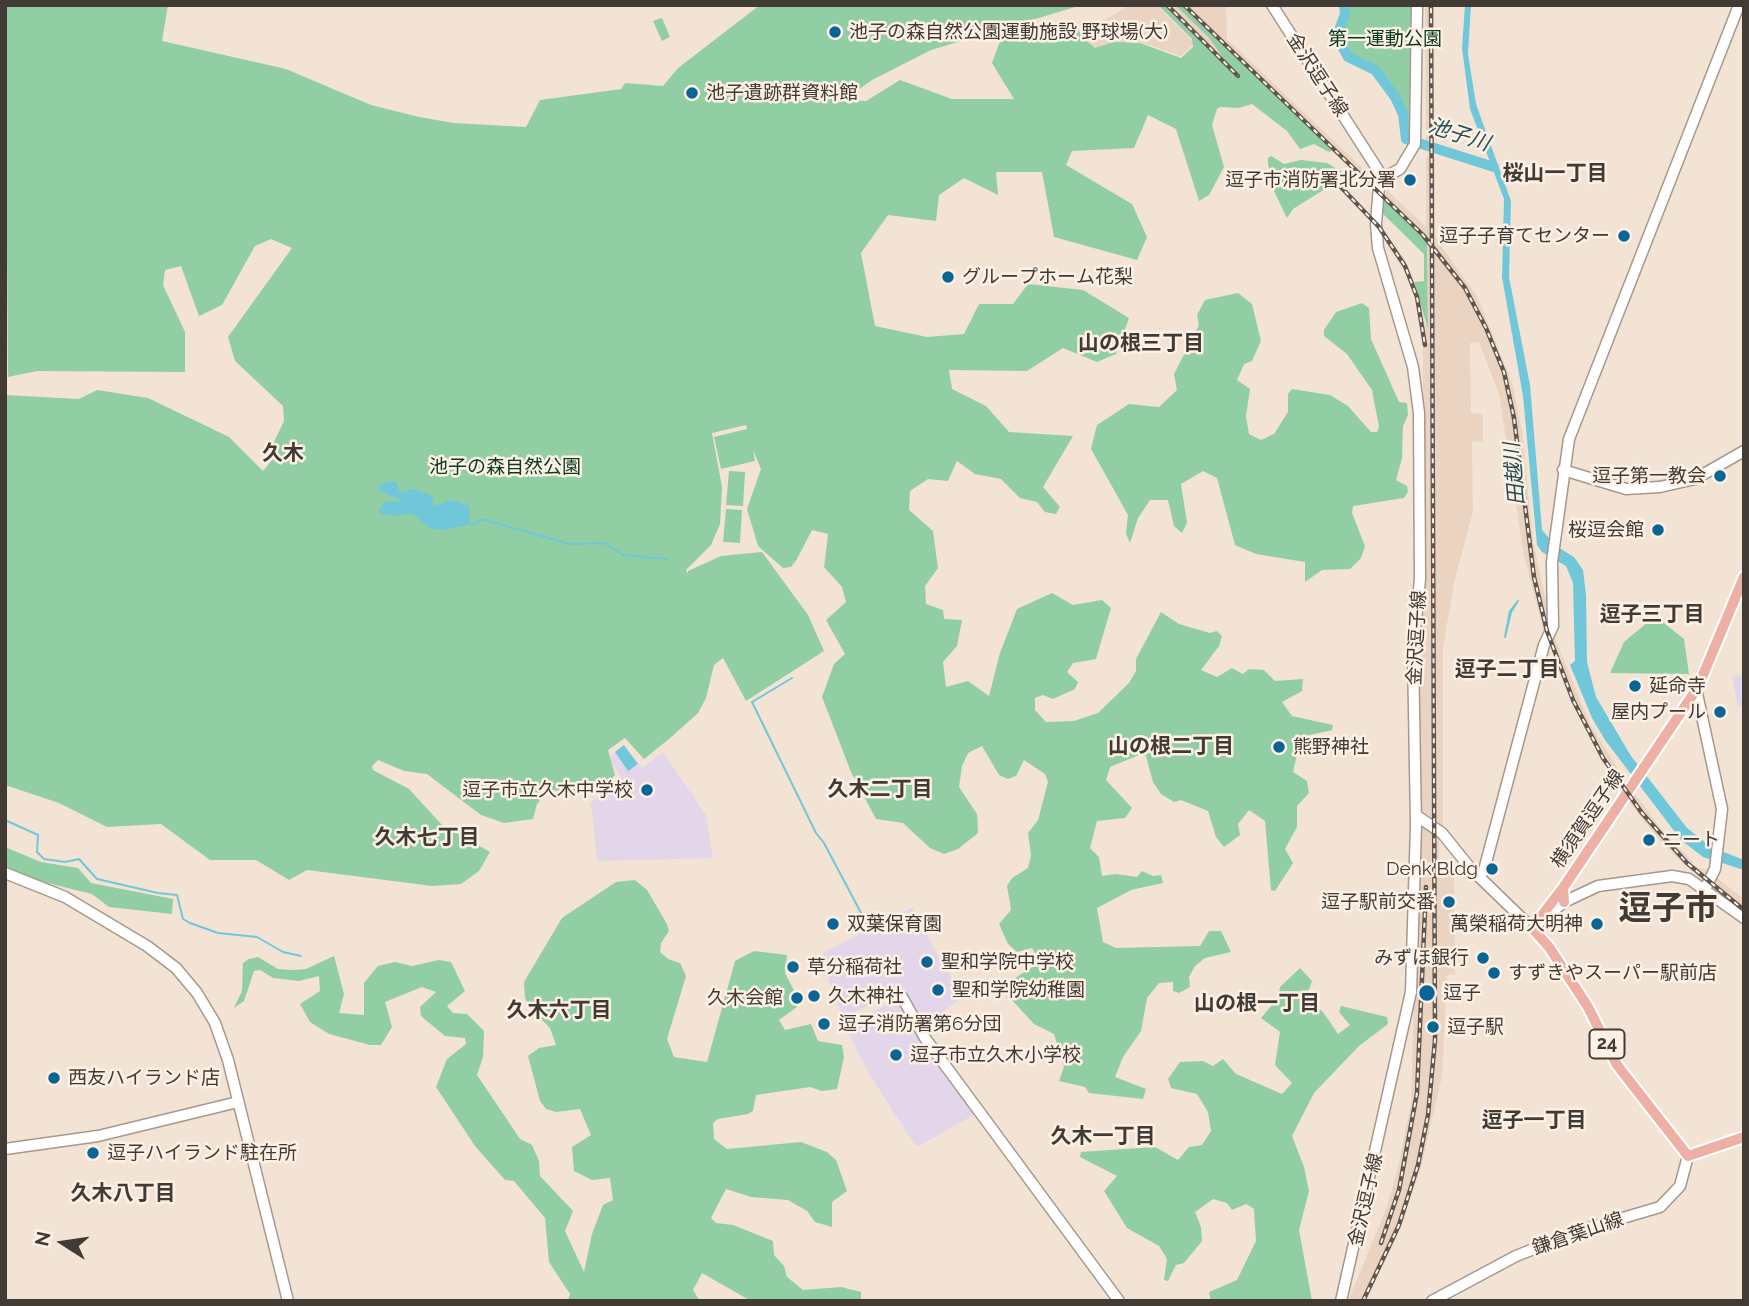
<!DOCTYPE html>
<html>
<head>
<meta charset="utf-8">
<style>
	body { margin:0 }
	#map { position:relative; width:1749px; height:1306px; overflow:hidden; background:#f2e3d5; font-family:Raleway,sans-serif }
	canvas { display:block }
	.frame { position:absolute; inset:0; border:7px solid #413a35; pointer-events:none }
	.north { position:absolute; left:28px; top:1208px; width:70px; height:70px; -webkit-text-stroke:5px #fdf0e5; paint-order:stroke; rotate:282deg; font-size:19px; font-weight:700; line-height:28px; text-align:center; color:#413a35 }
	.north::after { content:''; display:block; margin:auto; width:24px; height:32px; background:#413a35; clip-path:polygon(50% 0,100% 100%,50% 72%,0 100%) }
</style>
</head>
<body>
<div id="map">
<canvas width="1749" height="1306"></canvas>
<div class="frame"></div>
<div class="north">N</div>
</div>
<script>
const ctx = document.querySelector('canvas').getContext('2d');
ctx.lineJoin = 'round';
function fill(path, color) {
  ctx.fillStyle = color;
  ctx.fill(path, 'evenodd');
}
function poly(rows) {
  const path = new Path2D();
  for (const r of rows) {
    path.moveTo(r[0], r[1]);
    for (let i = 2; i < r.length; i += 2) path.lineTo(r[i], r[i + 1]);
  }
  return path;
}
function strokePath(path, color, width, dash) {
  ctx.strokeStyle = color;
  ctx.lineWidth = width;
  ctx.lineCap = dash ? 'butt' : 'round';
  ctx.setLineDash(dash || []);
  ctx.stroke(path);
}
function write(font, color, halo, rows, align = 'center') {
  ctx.font = font + ' Raleway,"Noto Sans JP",sans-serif';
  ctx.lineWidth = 5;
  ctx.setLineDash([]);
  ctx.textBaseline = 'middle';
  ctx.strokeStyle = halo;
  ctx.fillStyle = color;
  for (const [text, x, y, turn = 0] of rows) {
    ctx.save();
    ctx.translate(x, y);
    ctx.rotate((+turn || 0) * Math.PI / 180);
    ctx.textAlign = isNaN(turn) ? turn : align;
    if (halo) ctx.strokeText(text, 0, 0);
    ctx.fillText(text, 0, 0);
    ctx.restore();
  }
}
fill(poly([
	[1130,5,1156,5,1195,43,1181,56,1141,42,1104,46,1089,56,1077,37],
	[1164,5,1175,5,1209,38,1239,75,1237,77],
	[1181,5,1226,5,1227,39,1375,180,1373,190],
	[1425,5,1433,5,1434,140,1426,141],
	[1426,157,1435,157,1435,237,1478,298,1512,383,1522,431,1533,541,1551,624,1545,637,1524,556,1499,394,1479,342,1470,343,1471,413,1483,414,1483,441,1472,442,1473,511,1454,583,1443,647,1443,829,1419,812,1416,662,1423,583,1423,337,1417,304,1406,274,1379,231,1379,224,1405,260,1416,286,1426,328,1427,242,1383,199,1387,190,1426,227],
	[1553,633,1591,726,1627,783,1622,791,1601,759,1572,701,1549,643],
	[1633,791,1664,833,1693,862,1691,865,1708,871,1705,883,1664,845,1639,815,1627,799],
	[1419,825,1439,836,1439,872,1454,873,1455,974,1447,975,1442,1076,1422,1164,1396,1239,1365,1301,1348,1301,1386,1209,1398,1168,1411,1102],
	[1717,878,1744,899,1744,913,1715,892]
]), '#ead4c1');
fill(poly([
	[1744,675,1744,705,1738,706,1732,676],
	[622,746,642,768,663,752,706,815,713,858,597,861,592,809,589,805,621,776,608,758],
	[913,907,937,955,961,992,960,999,924,1026,903,987,846,1017,842,1015,829,982,823,953],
	[893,1001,901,1003,917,1034,975,1114,919,1146,915,1145,871,1077,845,1027]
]), '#e3d6ea');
fill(poly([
	[5,5,168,5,162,41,286,69,371,105,419,117,454,123,526,127,540,100,621,89,625,83,663,86,678,68,760,5,1082,5,931,50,872,80,844,100,866,101,900,80,952,99,1014,99,992,63,1003,33,1054,23,1073,22,1084,39,1095,48,1113,42,1140,43,1181,58,1193,47,1192,39,1158,5,1164,5,1237,77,1209,38,1175,5,1181,5,1333,150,1329,152,1314,144,1300,149,1287,131,1252,104,1238,108,1220,107,1217,109,1212,125,1224,167,1209,195,1199,201,1176,129,1148,115,1134,148,1072,151,1066,165,1132,204,1147,237,1137,260,1054,237,1042,172,996,172,998,195,964,178,939,195,936,221,888,215,861,253,875,326,927,337,964,334,979,304,1013,304,1028,284,1083,290,1129,318,1116,354,1097,362,1063,348,1027,371,949,370,952,389,986,406,1009,432,1073,436,1043,487,1060,507,1056,514,1045,512,1037,502,1020,498,1001,479,975,474,957,461,948,481,928,479,910,491,909,510,933,531,938,568,925,586,926,604,943,610,944,619,962,620,957,646,943,662,946,687,968,681,989,696,1000,653,1017,609,1052,593,1073,605,1102,600,1111,608,1096,659,1073,663,1067,672,1078,682,1075,689,1053,699,1043,695,1035,698,1035,710,1046,722,1074,721,1098,713,1129,683,1136,671,1136,659,1161,612,1179,624,1210,633,1217,631,1222,636,1219,646,1201,670,1217,677,1232,668,1243,674,1249,669,1264,670,1275,681,1303,679,1302,691,1282,702,1292,716,1333,725,1332,730,1301,737,1293,772,1307,781,1309,793,1297,806,1297,827,1285,849,1293,863,1275,891,1271,890,1265,821,1249,810,1238,824,1240,835,1224,847,1216,837,1208,811,1181,800,1174,802,1161,794,1153,782,1146,756,1139,755,1110,767,1106,780,1132,808,1125,818,1097,821,1090,848,1099,857,1102,876,1115,874,1137,877,1142,871,1153,876,1161,875,1163,883,1131,890,1097,908,1103,942,1116,948,1200,946,1209,931,1221,931,1231,952,1205,958,1195,966,1189,977,1190,987,1179,993,1173,991,1173,982,1159,983,1147,998,1141,1031,1123,1057,1115,1077,1146,1089,1143,1099,1089,1093,1085,1087,1059,1081,1064,1067,1054,1034,1034,1024,1011,999,1015,978,1041,962,1032,948,1017,952,1008,944,999,924,1011,910,1007,886,1012,878,1028,868,1031,855,1028,833,1038,820,1048,782,1045,774,1024,760,1016,776,1008,779,999,775,982,746,968,753,962,766,959,787,977,814,978,833,958,849,944,854,930,848,903,823,876,819,851,772,822,697,834,664,845,654,826,620,846,602,842,587,824,567,828,534,812,530,797,559,791,567,783,568,758,546,747,509,761,469,753,450,755,461,721,469,714,437,747,429,746,425,712,433,722,487,720,524,711,545,686,570,688,574,688,571,721,556,762,552,808,615,824,651,746,701,723,658,714,665,706,698,698,713,669,739,644,759,625,738,608,750,615,775,598,793,548,790,537,804,533,819,504,823,481,815,427,774,404,771,378,760,372,766,373,770,409,789,442,825,490,852,479,871,461,884,432,886,307,870,289,880,256,860,210,860,161,824,107,827,59,803,5,785,5,395,79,399,97,390,148,398,229,437,263,471,275,456,270,450,284,421,283,406,235,361,228,337,292,248,271,239,255,246,222,305,199,316,181,266,165,270,163,285,185,332,185,372,37,371,8,377],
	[1344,5,1418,5,1417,135,1375,70,1348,57,1338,33,1345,14],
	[662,18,670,37,662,41,653,21],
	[1271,156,1284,164,1301,160,1327,163,1344,173,1341,179,1293,209,1287,218,1274,191,1268,164,1268,158],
	[1383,199,1427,242,1428,329,1414,282,1424,281,1424,254,1379,210],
	[1238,293,1252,304,1261,341,1252,361,1244,364,1237,380,1250,389,1246,416,1249,434,1261,440,1274,434,1288,412,1288,394,1292,389,1330,395,1348,406,1371,432,1377,432,1379,427,1372,390,1347,354,1324,336,1324,330,1336,312,1362,303,1369,308,1371,339,1399,402,1407,403,1408,415,1403,426,1402,458,1396,480,1407,486,1408,492,1404,498,1353,506,1352,513,1365,546,1361,558,1350,569,1322,570,1305,582,1305,562,1256,554,1235,545,1217,478,1203,471,1181,484,1187,523,1182,533,1174,526,1168,500,1150,500,1138,518,1130,543,1126,534,1128,515,1091,449,1097,425,1129,404,1159,407,1177,390,1174,374,1199,325,1197,315,1205,300],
	[729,471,745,472,743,506,726,505],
	[726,509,742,510,740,543,723,542],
	[1655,616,1684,639,1689,674,1610,673,1624,642],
	[5,847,41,862,78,868,91,883,173,899,172,914,109,907,92,894,35,880,5,866],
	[635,880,647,890,667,924,669,931,661,943,660,952,668,959,680,963,686,976,667,1039,674,1057,707,1062,735,961,754,951,787,955,785,973,801,1004,779,1020,785,1030,811,1024,818,1041,842,1045,844,1057,837,1089,822,1091,810,1087,756,1095,753,1111,748,1114,718,1119,713,1123,714,1139,727,1149,801,1142,827,1152,836,1160,847,1191,832,1202,832,1227,815,1222,807,1211,788,1200,751,1197,726,1189,711,1218,716,1223,733,1225,773,1241,774,1255,784,1266,787,1277,803,1290,841,1287,861,1292,861,1301,751,1301,702,1273,693,1290,700,1301,568,1301,570,1294,549,1262,545,1218,514,1181,505,1180,475,1146,436,1087,447,1059,466,1044,465,1038,445,1036,421,1016,420,1007,436,992,422,987,385,1002,392,1027,381,1045,370,1045,329,1034,310,1022,300,1004,320,991,319,976,299,981,273,978,260,970,254,971,244,1001,234,1008,242,991,243,963,249,959,258,957,278,969,293,970,306,969,334,956,344,994,339,1013,364,1015,364,983,378,966,395,962,412,966,439,960,451,962,465,991,447,1006,453,1013,467,1014,484,1031,483,1057,477,1075,520,1139,532,1145,539,1161,540,1176,573,1211,565,1231,584,1272,592,1234,603,1205,613,1200,610,1178,592,1180,574,1171,572,1147,591,1135,580,1109,556,1112,546,1109,540,1101,528,1056,539,1048,556,1045,550,1028,532,1010,525,998,524,982,562,918,616,882],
	[1300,968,1312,981,1306,997,1323,1012,1338,1034,1350,1025,1339,1012,1341,1006,1387,1017,1388,1024,1359,1046,1314,1093,1292,1136,1304,1167,1309,1191,1299,1230,1312,1301,1211,1301,1209,1292,1237,1280,1256,1241,1254,1209,1246,1204,1232,1210,1227,1203,1213,1199,1195,1212,1201,1227,1202,1241,1184,1263,1176,1265,1168,1281,1164,1280,1167,1259,1159,1246,1127,1228,1104,1191,1117,1176,1080,1157,1081,1152,1155,1147,1178,1160,1189,1147,1202,1145,1211,1131,1208,1112,1197,1094,1171,1088,1168,1079,1180,1062,1203,1061,1213,1066,1223,1059,1236,1074,1282,1094,1292,1083,1275,1065,1280,1032,1261,1018,1278,998,1280,987]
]), '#92cea4');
fill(poly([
	[1465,5,1471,5,1468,54,1476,104,1511,201,1509,277,1530,385,1542,530,1556,546,1574,557,1583,570,1586,595,1587,662,1596,697,1631,756,1687,828,1711,847,1744,860,1744,870,1703,857,1681,840,1605,740,1592,718,1570,665,1575,661,1573,583,1566,566,1542,552,1537,545,1523,396,1502,277,1504,199,1470,109,1462,48],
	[390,481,397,483,399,491,406,492,409,488,429,494,434,498,432,506,452,500,469,506,470,524,445,530,429,528,412,513,393,516,380,513,379,510,385,502,404,501,379,491,379,485],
	[624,745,638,764,628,771,615,752]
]), '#70c7d9');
strokePath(poly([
	[470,524,474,525,481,519,570,544,605,543,623,555,667,559],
	[1518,601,1511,612,1505,637,1510,611,1518,601],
	[792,678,752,702,816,833,824,843,869,928],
	[5,820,38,835,37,852,44,859,65,862,79,859,97,879,158,893,177,895,183,919,190,923,218,933,257,937,283,952,301,956]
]), '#70c7d9', 2);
strokePath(poly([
	[1344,5,1345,14,1338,33,1342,46,1348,57,1375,70,1395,97,1403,114,1406,139,1494,167]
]), '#70c7d9', 10);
const secondary = poly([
	[1272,5,1380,173,1376,224,1378,248,1413,367,1419,413,1420,579,1413,652,1416,825,1411,992,1341,1301],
	[1381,179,1400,169,1415,144,1417,5],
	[1563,470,1626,489,1660,487,1695,479,1744,451],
	[1696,689,1722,809,1715,869,1705,889],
	[1417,816,1442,833,1471,869,1532,928,1564,902,1598,886,1672,876,1689,879,1744,918],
	[5,873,65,897,147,946,176,968,197,993,215,1023,228,1060,288,1301],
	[1479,877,1484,870,1544,645,1553,626,1552,562,1569,439,1739,5],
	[902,997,925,1038,1119,1301],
	[5,1149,98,1136,238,1102],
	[1432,1301,1516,1256,1582,1230,1660,1207,1680,1186,1688,1156]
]);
const primary = poly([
	[1744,577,1698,687,1563,888,1532,928,1549,947,1588,1007,1617,1065,1688,1156,1744,1137],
	[1563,888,1564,902]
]);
strokePath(secondary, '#a6988b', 13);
strokePath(primary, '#fff', 14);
strokePath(secondary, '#fff', 10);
strokePath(primary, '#eeb0a5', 10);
const rail = poly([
	[1167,5,1238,76],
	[1184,5,1423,235,1465,288,1486,328,1504,372,1514,418,1534,577,1547,631,1573,700,1603,758,1642,813,1687,863,1744,910],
	[1338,184,1379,227,1405,266,1417,297,1425,345],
	[1381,1243,1399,1190,1417,1093,1426,887],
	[1363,1301,1399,1225,1418,1165,1428,1115,1435,1040,1431,5]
]);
strokePath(rail, '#5e564f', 4.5);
strokePath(rail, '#fdf0e5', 2, [5]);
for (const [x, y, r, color] of [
	[835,32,7,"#086595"],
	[692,93,7,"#086595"],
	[1410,180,7,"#086595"],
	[1624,236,7,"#086595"],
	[948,277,7,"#086595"],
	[1720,476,7,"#086595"],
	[1658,530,7,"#086595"],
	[1635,686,7,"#086595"],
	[1720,712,7,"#086595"],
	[1279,747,7,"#086595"],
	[647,790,7,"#086595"],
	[1649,840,7,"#086595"],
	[1492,869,7,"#086595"],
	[1449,902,7,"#086595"],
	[833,924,7,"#086595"],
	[1597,924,7,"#086595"],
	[1483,958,7,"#086595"],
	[927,962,7,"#086595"],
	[793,967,7,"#086595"],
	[1494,973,7,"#086595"],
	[938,990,7,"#086595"],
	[1427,993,9,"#086595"],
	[814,996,7,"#086595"],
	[797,998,7,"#086595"],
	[824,1024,7,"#086595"],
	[1433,1027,7,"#086595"],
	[896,1055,7,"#086595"],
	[54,1078,7,"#086595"],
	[93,1153,7,"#086595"]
]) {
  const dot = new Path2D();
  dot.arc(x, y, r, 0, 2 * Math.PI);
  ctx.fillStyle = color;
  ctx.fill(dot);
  strokePath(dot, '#fdf0e5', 2.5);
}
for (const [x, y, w] of [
	[1607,1044,35]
]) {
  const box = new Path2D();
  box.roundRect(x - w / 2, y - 14.5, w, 29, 5);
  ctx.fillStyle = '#fdf0e5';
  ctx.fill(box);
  strokePath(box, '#413a35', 2);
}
write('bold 18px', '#413a35', null, [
	["24",1607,1044]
]);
write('19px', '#413a35', '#fdf0e5', [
	["池子の森自然公園運動施設 野球場(大)",849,32],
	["池子遺跡群資料館",706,93],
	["逗子市消防署北分署",1396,180,"right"],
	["逗子子育てセンター",1610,236,"right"],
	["グループホーム花梨",962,277],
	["逗子第一教会",1706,476,"right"],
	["桜逗会館",1644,530,"right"],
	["延命寺",1649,686],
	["屋内プール",1706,712,"right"],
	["熊野神社",1293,747],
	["逗子市立久木中学校",633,790,"right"],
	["ニート",1663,840],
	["Denk Bldg",1478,869,"right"],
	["逗子駅前交番",1435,902,"right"],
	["双葉保育園",847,924],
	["萬榮稲荷大明神",1583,924,"right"],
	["みずほ銀行",1469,958,"right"],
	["聖和学院中学校",941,962],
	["草分稲荷社",807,967],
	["すずきやスーパー駅前店",1508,973],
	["聖和学院幼稚園",952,990],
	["逗子",1443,993],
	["久木神社",828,996],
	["久木会館",783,998,"right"],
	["逗子消防署第6分団",838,1024],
	["逗子駅",1447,1027],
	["逗子市立久木小学校",910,1055],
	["西友ハイランド店",68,1078],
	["逗子ハイランド駐在所",107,1153]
], 'left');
write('19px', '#093a1e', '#fdf0e5', [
	["第一運動公園",1385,39],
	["池子の森自然公園",505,467]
]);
write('19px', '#413a35', '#fdf0e5', [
	["金沢逗子線",1317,75,57],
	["金沢逗子線",1417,638,-87],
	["横須賀逗子線",1588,819,-56],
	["金沢逗子線",1366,1200,-77],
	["鎌倉葉山線",1578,1234,-19]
]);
write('italic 21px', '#254d55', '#fdf0e5', [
	["池子川",1459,135,18],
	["田越川",1515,474,-95]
]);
write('bold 21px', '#413a35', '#fdf0e5', [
	["桜山一丁目",1555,174],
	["山の根三丁目",1141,344],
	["久木",283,454],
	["逗子三丁目",1652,615],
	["逗子二丁目",1507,670],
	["山の根二丁目",1171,747],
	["久木二丁目",880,790],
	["久木七丁目",427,838],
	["山の根一丁目",1257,1004],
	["久木六丁目",559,1011],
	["逗子一丁目",1534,1121],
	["久木一丁目",1103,1137],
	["久木八丁目",123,1194]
]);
write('bold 33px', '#413a35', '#fdf0e5', [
	["逗子市",1668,909]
]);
</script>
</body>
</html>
